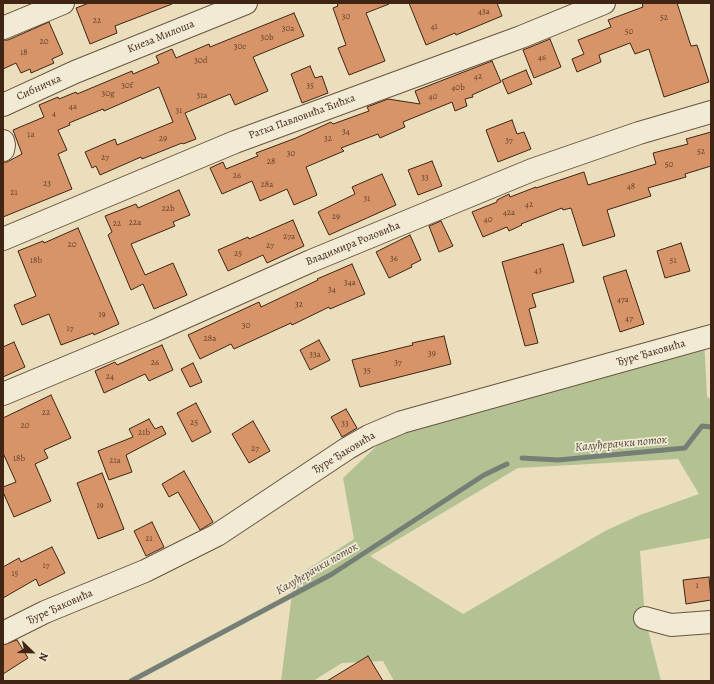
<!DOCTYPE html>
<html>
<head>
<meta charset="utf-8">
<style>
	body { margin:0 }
	#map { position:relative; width:714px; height:684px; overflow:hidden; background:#eadebd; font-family:Alegreya,serif }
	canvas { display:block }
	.frame { position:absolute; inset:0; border:4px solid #402515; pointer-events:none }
	.north { position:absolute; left:12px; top:632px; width:40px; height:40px; -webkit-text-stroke:3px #f1ead4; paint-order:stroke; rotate:113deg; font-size:11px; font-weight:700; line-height:16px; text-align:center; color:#402515 }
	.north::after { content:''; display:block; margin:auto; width:14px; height:18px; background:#402515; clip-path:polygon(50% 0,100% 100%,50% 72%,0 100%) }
</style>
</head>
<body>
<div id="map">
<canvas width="714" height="684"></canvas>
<div class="frame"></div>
<div class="north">N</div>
</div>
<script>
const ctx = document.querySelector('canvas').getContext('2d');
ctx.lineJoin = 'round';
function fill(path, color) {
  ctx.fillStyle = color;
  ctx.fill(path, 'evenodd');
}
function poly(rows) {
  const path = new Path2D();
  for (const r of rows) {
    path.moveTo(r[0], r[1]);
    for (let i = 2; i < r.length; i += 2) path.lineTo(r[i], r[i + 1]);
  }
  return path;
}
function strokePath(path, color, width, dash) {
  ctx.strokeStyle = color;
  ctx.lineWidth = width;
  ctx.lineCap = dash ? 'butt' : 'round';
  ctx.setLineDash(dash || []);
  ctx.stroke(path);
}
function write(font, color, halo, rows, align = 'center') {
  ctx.font = font + ' Alegreya,serif';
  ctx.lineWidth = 3.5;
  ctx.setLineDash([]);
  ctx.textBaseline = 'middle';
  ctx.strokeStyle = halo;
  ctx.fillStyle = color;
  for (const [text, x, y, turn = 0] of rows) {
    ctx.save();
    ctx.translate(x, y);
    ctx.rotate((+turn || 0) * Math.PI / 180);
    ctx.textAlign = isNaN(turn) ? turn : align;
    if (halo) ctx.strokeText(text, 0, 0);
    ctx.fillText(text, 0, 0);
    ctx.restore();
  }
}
fill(poly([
	[704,338,707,397,711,399,711,538,640,551,645,618,661,681,394,681,383,661,342,663,313,681,281,681,294,578,354,539,343,478,402,422],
	[678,459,699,494,640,515,605,531,463,614,370,556,518,468]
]), '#b4c293');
strokePath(poly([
	[522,458,558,460,685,448,702,426,711,427],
	[131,681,332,574,484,475,507,464]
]), '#757f76', 5);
const building = poly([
	[89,3,171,3,172,4,115,26,117,33,90,44,76,8,89,3],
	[337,3,389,3,389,4,366,13,385,61,349,75,338,48,346,45,333,8,338,6,337,3],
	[409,3,497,3,502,16,456,35,455,33,426,45,409,3],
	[642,3,677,3,691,46,697,45,709,82,664,97,649,49,635,54,630,43,599,55,601,62,577,72,572,59,584,54,578,40,611,27,608,20,643,7,642,3],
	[294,13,304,36,253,57,268,91,235,105,230,94,185,113,196,139,183,144,182,143,142,159,141,157,100,175,96,166,92,168,85,152,115,139,117,145,173,122,159,87,104,111,103,109,69,123,70,125,58,130,67,150,58,154,72,189,3,217,3,162,7,162,22,154,13,130,44,117,39,105,58,97,59,99,76,92,77,94,132,71,133,74,159,63,156,56,172,49,176,58,209,44,210,47,294,13],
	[49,22,63,54,52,59,54,63,31,73,30,69,21,73,16,63,3,69,3,40,8,40,49,22],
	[550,39,561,67,534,78,523,50,550,39],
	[492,61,501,82,472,95,473,97,465,99,467,106,455,111,452,102,403,122,405,127,380,138,378,134,341,148,344,151,306,167,317,195,294,205,287,189,260,201,252,181,222,194,210,168,223,162,226,169,258,156,256,153,296,138,331,122,333,124,369,111,367,107,388,99,420,104,415,91,492,61],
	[310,66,315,78,322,76,328,93,302,103,291,74,310,66],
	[526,70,532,84,508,94,502,80,526,70],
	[512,120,517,134,524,132,531,149,498,162,486,130,512,120],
	[711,132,711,166,685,174,686,177,648,188,651,196,607,210,615,236,583,246,571,208,563,210,562,208,521,224,522,225,509,231,507,227,483,237,472,212,497,202,497,200,509,194,510,197,536,187,536,188,584,172,588,185,656,164,653,153,688,144,686,139,711,132],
	[432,161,442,186,418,195,408,170,432,161],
	[382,174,396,205,329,235,318,212,355,194,352,187,382,174],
	[179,190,190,215,173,222,175,226,131,244,145,275,173,263,187,295,154,309,143,284,131,290,108,235,112,232,105,216,136,204,138,208,179,190],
	[293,220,304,246,267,263,263,255,228,271,218,250,248,237,249,239,293,220],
	[441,221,453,246,439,252,429,226,441,221],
	[78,228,119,324,94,335,93,333,61,345,49,314,22,325,14,305,36,296,18,251,43,241,44,243,78,228],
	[410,235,421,260,411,265,412,267,389,278,376,252,410,235],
	[681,243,690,271,665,278,657,251,681,243],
	[563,244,574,282,532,294,536,307,529,309,538,343,525,346,502,262,563,244],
	[352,264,365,294,330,309,329,307,292,325,291,323,234,349,231,344,200,359,188,335,259,302,261,307,318,280,317,279,352,264],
	[626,270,644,324,620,332,603,277,626,270],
	[444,336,451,364,360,387,352,360,413,345,412,343,444,336],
	[319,340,330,360,310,370,300,350,319,340],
	[14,342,25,367,3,377,3,347,14,342],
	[162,345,173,370,149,381,145,374,104,393,95,371,115,362,117,365,162,345],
	[193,363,202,382,190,387,181,369,193,363],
	[51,395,71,438,44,450,48,458,35,464,51,501,14,517,3,492,3,487,16,482,3,453,3,418,51,395],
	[196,403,211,432,192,442,177,413,196,403],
	[346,409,357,428,342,437,331,417,346,409],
	[149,419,155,429,162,426,166,434,126,455,132,472,109,480,98,451,133,437,129,429,149,419],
	[253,421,270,451,249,463,232,434,253,421],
	[184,471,213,522,200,530,178,492,169,497,162,484,184,471],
	[102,473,124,529,98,539,77,483,102,473],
	[152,522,164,547,146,556,134,531,152,522],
	[52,547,65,573,39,586,36,579,3,598,3,567,19,558,21,562,52,547],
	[709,577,711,600,686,604,683,580,709,577],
	[17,640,28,658,3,674,3,645,17,640],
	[368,656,383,681,327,681,368,656]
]);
fill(building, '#d69468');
strokePath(building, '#402515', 1);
const minor = poly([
	[3,28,63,3],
	[3,105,75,72,246,3],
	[3,141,4,145,3,150],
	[3,239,235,142,521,37,604,3],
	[3,394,154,331,311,261,532,170,639,133,711,112],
	[645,618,671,625,711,622],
	[3,633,45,612,145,571,217,535,348,448,369,436,402,422,711,336]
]);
strokePath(minor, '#6a533f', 24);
strokePath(minor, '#f1ead4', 22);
write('9px', '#66412a', null, [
	["43a",484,12],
	["30",346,17],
	["52",664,18],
	["22",97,21],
	["41",434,27],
	["30a",288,29],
	["50",629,32],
	["30b",267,38],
	["20",44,42],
	["30c",240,47],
	["18",24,53],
	["46",542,58],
	["30d",201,61],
	["42",478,77],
	["30f",127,86],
	["35",310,86],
	["40b",458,88],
	["30g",108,94],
	["31a",202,96],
	["40",433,97],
	["4a",73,107],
	["31",179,111],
	["4",54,114],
	["34",346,132],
	["1a",31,135],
	["29",163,139],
	["32",328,139],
	["37",509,141],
	["52",701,152],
	["30",291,154],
	["27",105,158],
	["28",271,162],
	["50",669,165],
	["26",237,176],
	["33",425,178],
	["23",47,184],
	["28a",267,185],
	["48",631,187],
	["21",14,193],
	["31",367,199],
	["42",529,205],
	["22b",168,209],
	["42a",509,213],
	["29",336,217],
	["40",488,220],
	["22a",135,223],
	["22",117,224],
	["27a",289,237],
	["20",72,245],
	["27",270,246],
	["25",238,254],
	["36",394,259],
	["18b",36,261],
	["51",673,261],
	["43",538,271],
	["34a",350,283],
	["34",332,290],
	["47a",623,300],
	["32",299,305],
	["19",102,315],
	["47",629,319],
	["30",246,326],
	["17",70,329],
	["28a",210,339],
	["39",432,354],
	["33a",315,355],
	["26",155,363],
	["37",398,363],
	["35",367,371],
	["24",110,377],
	["22",46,413],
	["25",194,423],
	["33",345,424],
	["20",25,426],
	["21b",144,433],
	["27",255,449],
	["18b",19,459],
	["21a",115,461],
	["19",100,506],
	["21",149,539],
	["17",46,566],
	["15",15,574],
	["1",697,586]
]);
write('11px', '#402515', '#f1ead4', [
	["Кнеза Милоша",161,37,-22],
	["Сибничка",39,88,-24],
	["Ратка Павловића Ћићка",302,117,-20],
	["Владимира Роловића",353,244,-22],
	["Ђуре Ђаковића",651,353,-16],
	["Ђуре Ђаковића",344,453,-31],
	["Ђуре Ђаковића",60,607,-24]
]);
write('italic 12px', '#564a3d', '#f1ead4', [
	["Калуђерачки поток",621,444,-5],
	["Калуђерачки поток",317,569,-30]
]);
</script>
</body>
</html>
